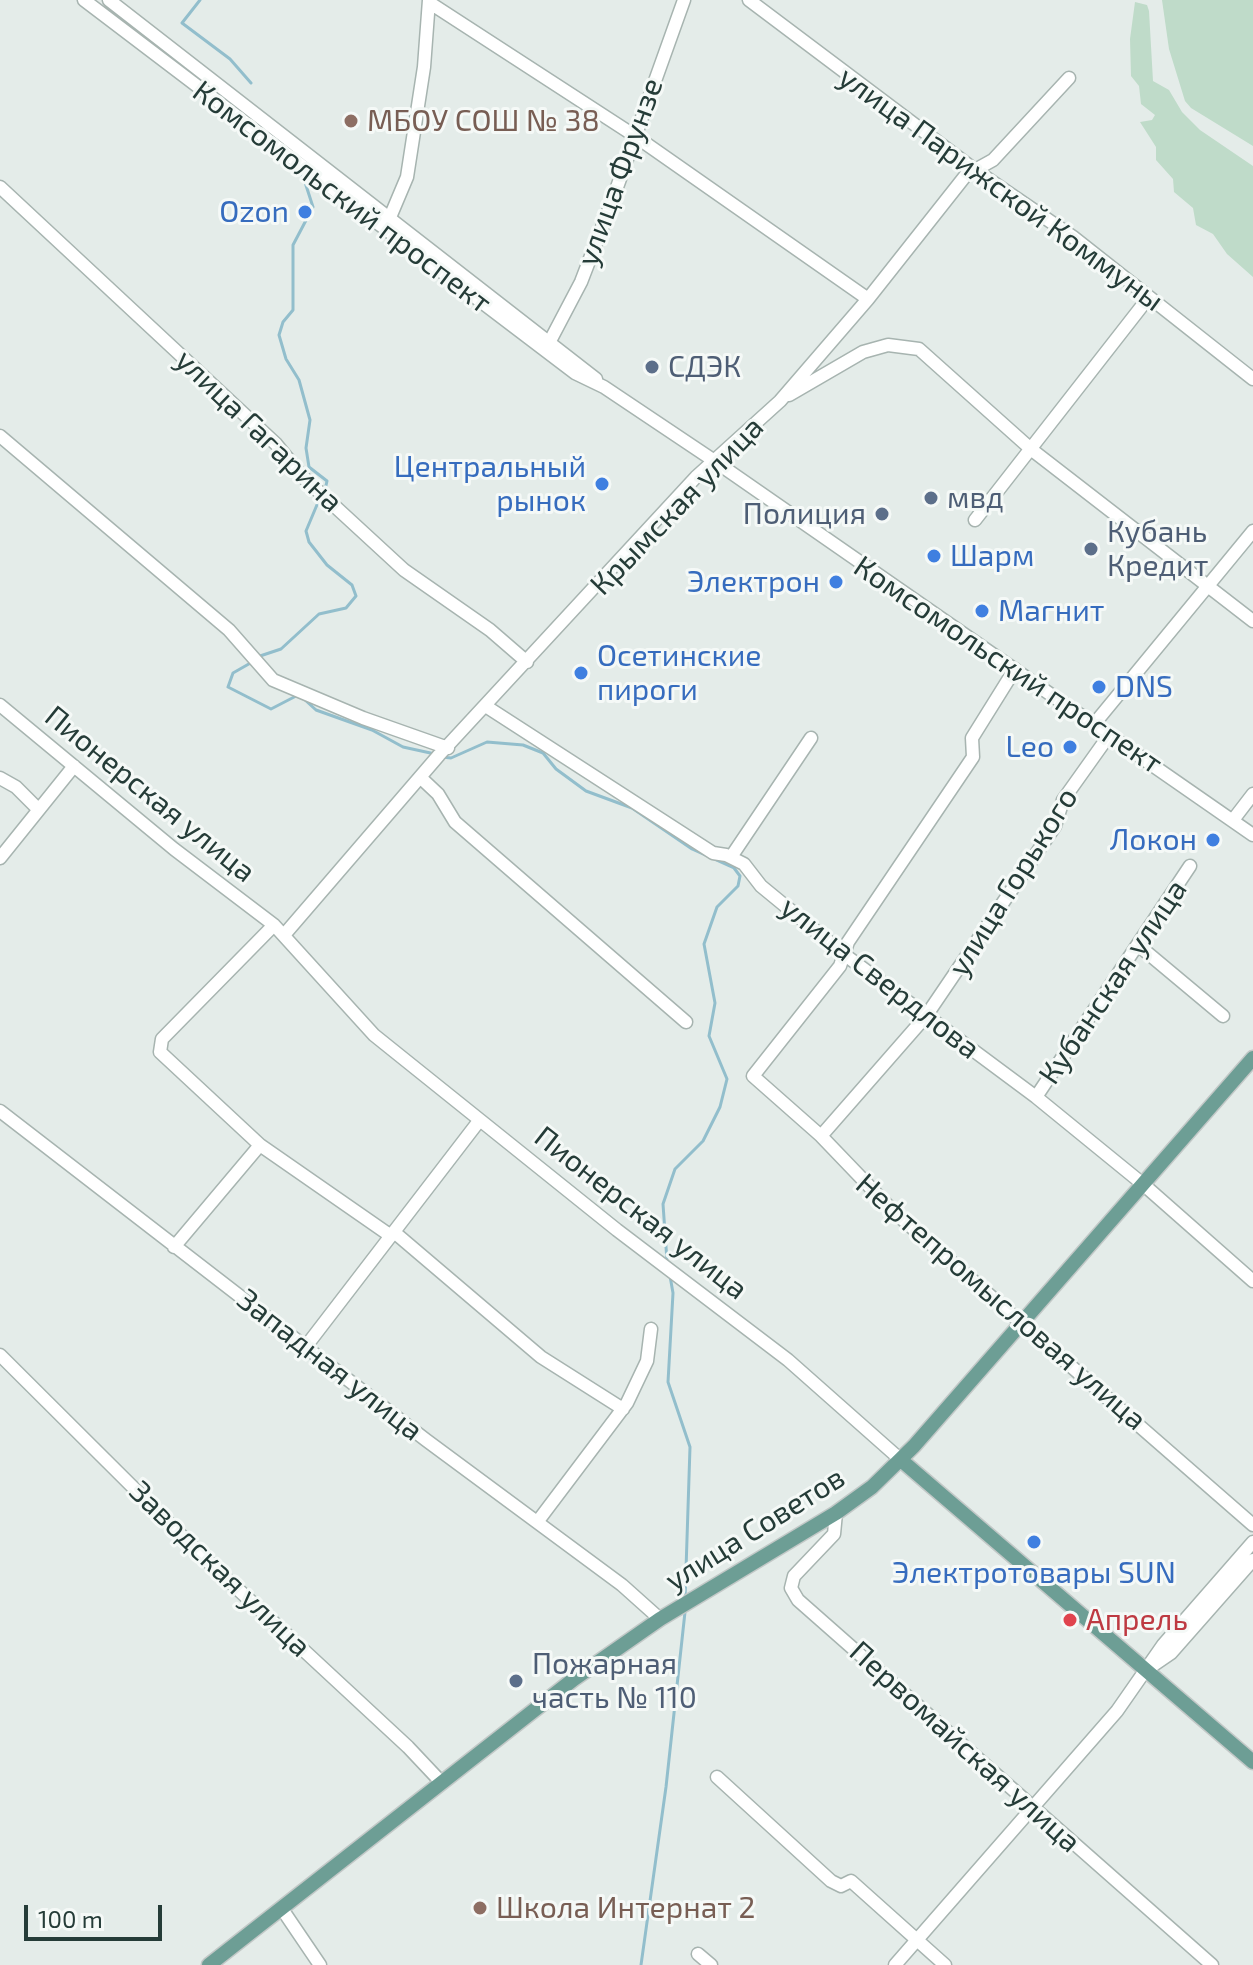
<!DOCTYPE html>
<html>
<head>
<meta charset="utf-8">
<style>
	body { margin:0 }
	#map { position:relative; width:1253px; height:1965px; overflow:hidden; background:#e4ece9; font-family:"Exo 2",sans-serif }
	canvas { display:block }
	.scale { position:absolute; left:24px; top:1905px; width:138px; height:36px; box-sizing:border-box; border:4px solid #253c38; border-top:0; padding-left:10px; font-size:24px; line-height:28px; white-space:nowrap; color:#253c38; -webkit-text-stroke:6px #f5f9f7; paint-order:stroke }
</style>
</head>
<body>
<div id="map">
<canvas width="1253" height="1965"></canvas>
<div class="scale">100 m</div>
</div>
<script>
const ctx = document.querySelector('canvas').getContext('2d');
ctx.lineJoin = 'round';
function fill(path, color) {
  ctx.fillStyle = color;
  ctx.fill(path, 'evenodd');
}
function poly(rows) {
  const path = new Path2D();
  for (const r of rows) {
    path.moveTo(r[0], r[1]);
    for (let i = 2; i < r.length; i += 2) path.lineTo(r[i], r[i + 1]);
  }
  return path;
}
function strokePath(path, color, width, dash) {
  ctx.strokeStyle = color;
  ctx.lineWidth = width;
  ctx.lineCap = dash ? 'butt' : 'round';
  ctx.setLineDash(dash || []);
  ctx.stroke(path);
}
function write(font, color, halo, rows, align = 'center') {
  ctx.font = font + ' "Exo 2",sans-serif';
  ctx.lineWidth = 6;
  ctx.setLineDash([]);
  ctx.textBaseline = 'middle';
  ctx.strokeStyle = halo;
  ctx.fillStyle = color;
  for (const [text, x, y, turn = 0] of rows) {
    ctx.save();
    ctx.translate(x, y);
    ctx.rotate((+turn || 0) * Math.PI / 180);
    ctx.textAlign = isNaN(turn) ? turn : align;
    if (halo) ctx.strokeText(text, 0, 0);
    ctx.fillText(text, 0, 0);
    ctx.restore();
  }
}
fill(poly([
	[1162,0,1253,0,1253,146,1191,108,1185,101,1169,49],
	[1135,2,1147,5,1149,11,1153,81,1169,90,1182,112,1200,130,1253,166,1253,277,1227,254,1213,234,1196,225,1193,208,1174,192,1173,179,1156,160,1156,147,1140,122,1152,120,1155,115,1141,104,1139,86,1131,76,1130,39]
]), '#bfdbc9');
strokePath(poly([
	[200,0,182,23,230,59,251,83],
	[267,147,302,173,313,207,293,245,293,310,283,322,279,335,286,359,299,380,310,420,306,448,309,467,327,481,324,494],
	[260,656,281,649,319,614,346,608,356,596,352,585,327,565,309,542,306,531,319,500],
	[254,661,233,673,228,687,271,709,298,695],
	[304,699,316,710,372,730,403,747,435,754],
	[442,757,451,758,487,742,523,745,543,753,556,769,586,791,632,808,692,849,734,868,740,876,738,886,717,907,704,944,715,1003,709,1036,727,1079,720,1107,703,1141,675,1169,663,1204,667,1261],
	[670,1276,673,1293,668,1382,690,1447,685,1600],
	[641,1965,666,1787,685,1612]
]), '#92becc', 3);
const minor = poly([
	[84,0,575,373,604,387,713,460,1253,835],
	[109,0,596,379],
	[749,0,975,170,1073,237,1253,379],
	[430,3,635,136,868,299],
	[0,187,276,444,303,477,404,570,490,630,527,662],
	[388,222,407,177,424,67,429,0],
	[550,341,581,282,611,204,684,0],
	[789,395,863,352,888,345,919,349,1032,450,1253,621],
	[0,436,229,630,273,680,363,718,448,748],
	[975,520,1149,297],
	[1015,669,972,738,973,757,848,942,840,966,753,1076,821,1136,893,1211,1253,1525],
	[0,705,174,849,274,925,374,1035,617,1230,788,1360,901,1460],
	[487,707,713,853,726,855,744,864,761,886,845,955,1036,1097,1144,1185,1253,1281],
	[1095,723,1253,531],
	[0,778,16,787,38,809],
	[421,778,438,794,455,822,686,1022],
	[1233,820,1253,794],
	[731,857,811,738],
	[0,858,74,766],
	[274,925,162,1039,160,1052,260,1145,391,1236],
	[284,935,439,755,696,477,780,401,868,299,966,175,993,160,1069,78],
	[1138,945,1223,1016],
	[1036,1097,1190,866],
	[0,1111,426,1440,622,1585,660,1619],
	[821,1136,926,1016,1055,826,1063,800,1110,734],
	[394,1232,541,1357,623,1409],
	[174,1247,260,1145],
	[307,1345,479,1121],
	[0,1355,201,1555,408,1747,441,1782],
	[836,1513,834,1534,794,1576,791,1588,798,1600,1212,1965],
	[538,1521,627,1403,647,1361,651,1329],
	[1152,1666,1171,1653,1253,1560],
	[717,1777,831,1881,841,1886,851,1881,945,1965],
	[282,1909,320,1965],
	[698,1954,711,1965],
	[895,1965,1117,1711,1163,1645,1253,1542]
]);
const major = poly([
	[901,1460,1253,1762],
	[209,1965,574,1679,660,1619,836,1513,872,1487,914,1446,1253,1058]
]);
strokePath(minor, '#a7b4b0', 15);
strokePath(major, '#c2c8c7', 17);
strokePath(minor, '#fff', 12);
strokePath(major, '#6d9e95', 14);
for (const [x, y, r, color] of [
	[351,121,8,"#8d6e63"],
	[305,212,8,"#3f7fe0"],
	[652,367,8,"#5c6f8a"],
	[602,484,8,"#3f7fe0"],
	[931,498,8,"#5c6f8a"],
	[882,514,8,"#5c6f8a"],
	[1091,549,8,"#5c6f8a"],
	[934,556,8,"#3f7fe0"],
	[836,582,8,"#3f7fe0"],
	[982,611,8,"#3f7fe0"],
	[581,673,8,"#3f7fe0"],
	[1099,687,8,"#3f7fe0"],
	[1070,747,8,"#3f7fe0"],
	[1213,840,8,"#3f7fe0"],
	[1034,1542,8,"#3f7fe0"],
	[1070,1620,8,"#e0444e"],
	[516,1681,8,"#5c6f8a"],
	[480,1908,8,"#8d6e63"]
]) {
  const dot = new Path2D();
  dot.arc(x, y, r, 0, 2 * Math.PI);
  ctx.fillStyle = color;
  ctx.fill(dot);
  strokePath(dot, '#f5f9f7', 3);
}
write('30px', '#785e54', '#f5f9f7', [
	["МБОУ СОШ № 38",367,121],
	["Школа Интернат 2",496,1908]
], 'left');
write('30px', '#253c38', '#f5f9f7', [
	["улица Фрунзе",620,172,-70],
	["улица Парижской Коммуны",1001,189,36],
	["Комсомольский проспект",342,197,37],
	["улица Гагарина",259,431,44],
	["Крымская улица",677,506,-46],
	["Комсомольский проспект",1008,665,34],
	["Пионерская улица",150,794,39],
	["улица Горького",1013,882,-58],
	["улица Свердлова",880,978,38],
	["Кубанская улица",1113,982,-56],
	["Пионерская улица",641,1213,38],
	["Нефтепромысловая улица",1001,1302,41],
	["Западная улица",330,1365,38],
	["улица Советов",755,1529,-32],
	["Заводская улица",220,1569,44],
	["Первомайская улица",965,1747,42]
]);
write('30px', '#366cbe', '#f5f9f7', [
	["Ozon",289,212],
	["Центральный",586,467],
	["рынок",586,501],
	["Шарм",950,556,"left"],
	["Электрон",820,582],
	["Магнит",998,611,"left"],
	["Осетинские",597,656,"left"],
	["пироги",597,690,"left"],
	["DNS",1115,687,"left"],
	["Leo",1054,747],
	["Локон",1197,840],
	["Электротовары SUN",1034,1573,"center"]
], 'right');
write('30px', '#4e5e75', '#f5f9f7', [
	["СДЭК",668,367],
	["мвд",947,498],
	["Полиция",866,514,"right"],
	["Кубань",1107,532],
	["Кредит",1107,566],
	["Пожарная",532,1664],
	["часть № 110",532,1698]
], 'left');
write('30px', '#be3a42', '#f5f9f7', [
	["Апрель",1086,1620]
], 'left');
</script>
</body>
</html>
